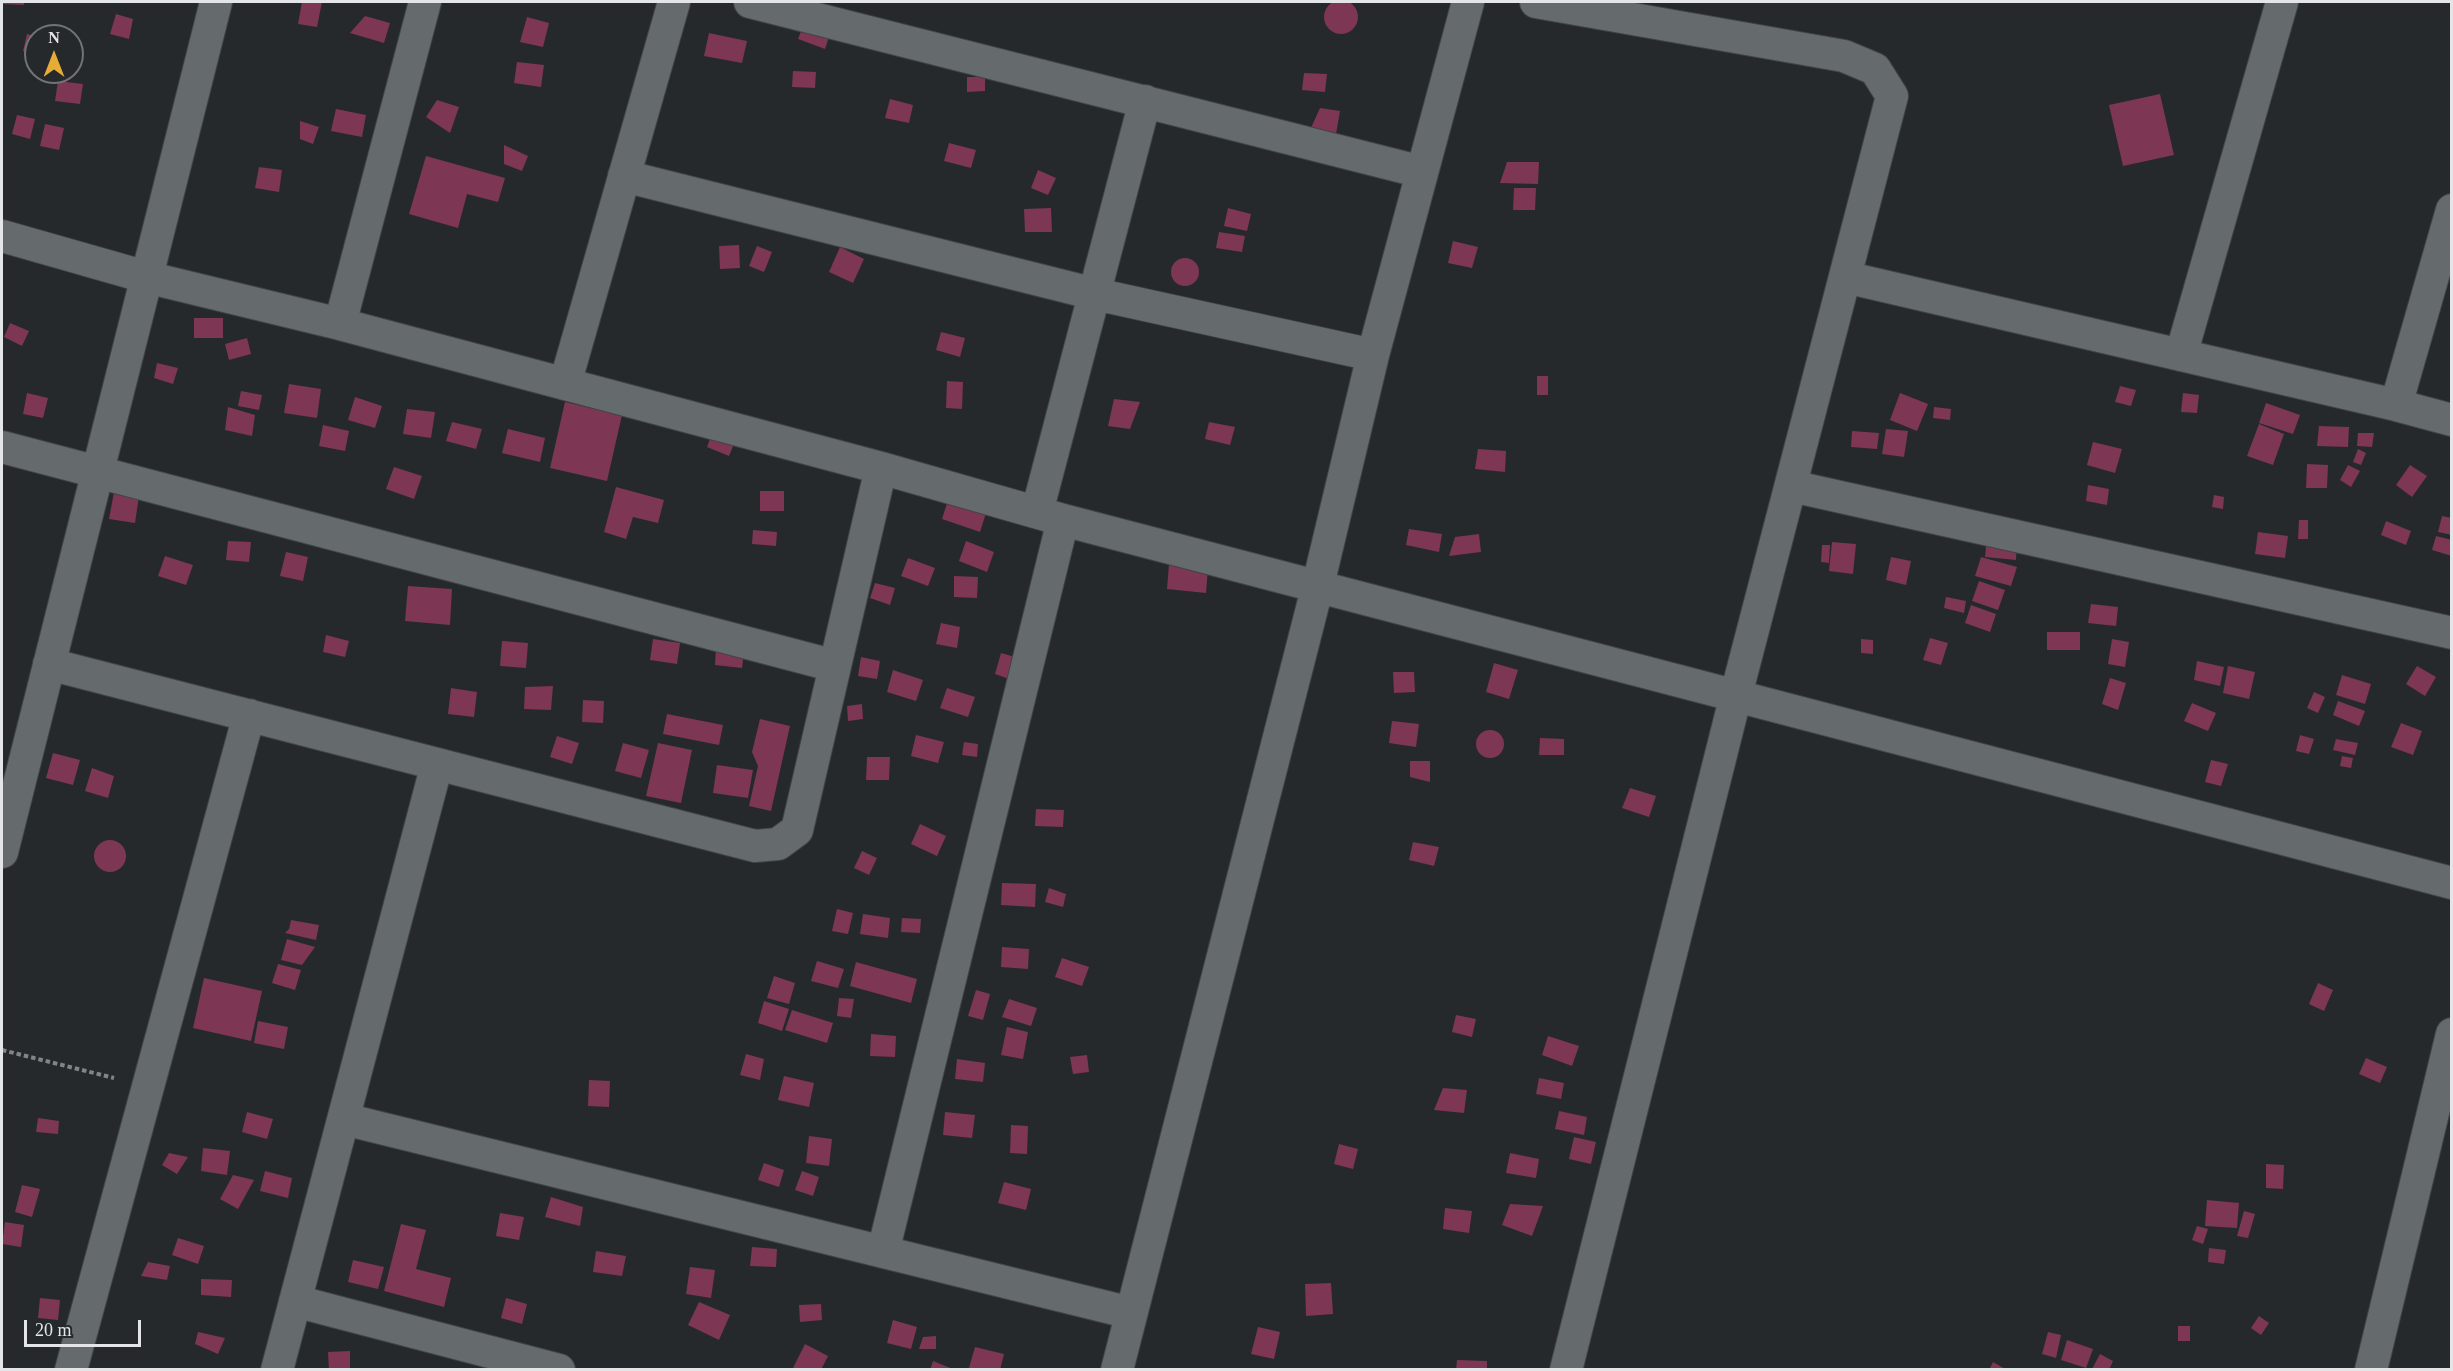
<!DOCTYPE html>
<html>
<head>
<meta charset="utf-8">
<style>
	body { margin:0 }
	#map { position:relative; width:2453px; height:1371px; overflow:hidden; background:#25292c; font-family:"Times New Roman",serif }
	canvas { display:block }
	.frame { position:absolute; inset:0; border:3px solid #e3e5e7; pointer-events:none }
	.north { position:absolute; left:24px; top:24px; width:60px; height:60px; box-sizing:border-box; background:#25292c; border:2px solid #717477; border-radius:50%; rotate:0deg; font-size:16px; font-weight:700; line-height:24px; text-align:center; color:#e3e5e7 }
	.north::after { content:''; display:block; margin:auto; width:21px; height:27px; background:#e7ac36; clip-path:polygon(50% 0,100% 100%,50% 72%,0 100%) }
	.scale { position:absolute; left:24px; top:1320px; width:117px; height:27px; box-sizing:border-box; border:3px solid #e3e5e7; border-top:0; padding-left:8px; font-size:18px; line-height:21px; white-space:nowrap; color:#e3e5e7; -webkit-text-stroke:4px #25292c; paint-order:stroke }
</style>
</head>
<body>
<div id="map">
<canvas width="2453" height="1371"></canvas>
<div class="frame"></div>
<div class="north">N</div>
<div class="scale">20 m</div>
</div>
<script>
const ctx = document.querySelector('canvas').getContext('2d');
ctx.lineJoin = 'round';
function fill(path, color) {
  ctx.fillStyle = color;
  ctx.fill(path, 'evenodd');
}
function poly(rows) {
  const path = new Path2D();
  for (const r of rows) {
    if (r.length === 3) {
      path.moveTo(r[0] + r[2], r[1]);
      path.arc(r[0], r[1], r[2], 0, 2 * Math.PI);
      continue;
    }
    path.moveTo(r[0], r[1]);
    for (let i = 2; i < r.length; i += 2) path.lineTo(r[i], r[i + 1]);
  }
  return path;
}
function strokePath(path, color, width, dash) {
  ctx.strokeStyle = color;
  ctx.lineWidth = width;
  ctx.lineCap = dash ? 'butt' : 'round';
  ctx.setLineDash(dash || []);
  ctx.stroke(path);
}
fill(poly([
	[1341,17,17],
	[2,2,24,2,24,5,2,4],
	[302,2,322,2,317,27,298,24],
	[116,14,133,19,129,39,110,34],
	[365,16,390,23,384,43,350,33],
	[527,17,549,23,543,47,520,42],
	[805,21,831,31,825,49,798,39],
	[709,33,747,41,742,63,704,56],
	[27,34,36,36,36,55,23,51],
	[517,62,544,65,541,87,514,83],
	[793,71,816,72,815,88,792,87],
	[1304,73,1327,74,1325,92,1302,90],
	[967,77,985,77,985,91,967,92],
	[58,81,83,84,80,104,55,101],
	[2160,94,2174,155,2123,166,2109,105],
	[890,99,913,105,909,123,885,118],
	[437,100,459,107,450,133,426,117],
	[1320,108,1340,111,1336,134,1310,130],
	[336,109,366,115,362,137,331,131],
	[17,115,35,119,30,139,12,134],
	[300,121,319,127,313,144,300,139],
	[45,124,64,128,59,150,40,146],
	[949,143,976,150,971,168,944,161],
	[504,145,528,156,522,171,504,164],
	[426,156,505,178,498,202,467,194,458,228,409,214],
	[1507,162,1539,162,1538,184,1500,183],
	[259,167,282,170,279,192,255,188],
	[1038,170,1056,178,1048,195,1031,188],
	[1514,188,1536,188,1535,210,1513,210],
	[1051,208,1052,232,1025,232,1024,209],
	[1228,208,1251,214,1247,231,1224,226],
	[1219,232,1245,236,1242,252,1216,248],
	[1453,241,1478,247,1472,268,1448,263],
	[739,245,740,268,720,269,719,246],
	[757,246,772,252,764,272,749,266],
	[840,247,864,259,853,283,829,272],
	[1185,272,14],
	[194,318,223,318,223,338,194,338],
	[10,323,29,331,22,346,4,337],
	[941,332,965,338,960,357,936,350],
	[247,338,251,354,229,360,225,344],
	[157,363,178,368,173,384,154,378],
	[1537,376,1548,376,1548,395,1537,395],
	[947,381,963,382,962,409,946,408],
	[289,384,321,389,317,418,284,413],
	[2120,386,2136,390,2131,406,2115,402],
	[241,391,262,395,259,410,238,406],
	[27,393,48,398,43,418,23,414],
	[1900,393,1928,404,1917,431,1890,420],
	[2183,393,2199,395,2197,413,2181,412],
	[355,397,382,406,375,428,348,420],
	[1114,399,1140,402,1130,429,1108,426],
	[565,402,622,415,607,481,550,468],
	[2266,403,2300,415,2293,434,2259,423],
	[228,407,255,415,252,436,225,430],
	[1934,407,1951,409,1950,420,1933,418],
	[407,409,435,412,431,438,403,434],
	[452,422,482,429,476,449,446,441],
	[1209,422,1235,427,1230,445,1205,439],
	[2259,424,2284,434,2273,465,2247,456],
	[323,425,349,431,345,451,319,446],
	[2319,426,2349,427,2348,447,2317,446],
	[508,429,545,438,540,462,502,453],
	[1886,429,1908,431,1904,457,1882,454],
	[713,431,736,439,729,456,707,447],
	[1852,431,1879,433,1877,449,1851,447],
	[2358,433,2374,433,2372,447,2357,446],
	[2093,442,2122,449,2115,473,2087,465],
	[1478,449,1506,451,1505,472,1475,469],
	[2358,449,2366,453,2361,465,2353,462],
	[2307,464,2328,465,2327,488,2306,488],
	[2348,465,2360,471,2351,487,2340,480],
	[2410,465,2427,476,2412,497,2396,485],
	[394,467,422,476,414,499,386,489],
	[2088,485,2109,489,2107,505,2086,501],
	[616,487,664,500,658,523,633,517,626,539,604,532],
	[760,491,784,491,784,511,760,511],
	[114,492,139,496,135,523,109,519],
	[2214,495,2224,497,2223,509,2212,507],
	[948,500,986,513,980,532,942,519],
	[2442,516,2452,518,2452,535,2438,532],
	[2299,520,2308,520,2308,539,2298,539],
	[2386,521,2411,531,2406,545,2381,535],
	[1409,529,1442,534,1439,552,1406,545],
	[753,530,777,532,776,546,752,544],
	[2258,532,2288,536,2285,558,2255,554],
	[1479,534,1481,552,1449,556,1455,537],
	[1987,536,2017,539,2016,560,1985,557],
	[2436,536,2452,540,2452,556,2432,550],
	[228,541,251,542,249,562,226,560],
	[966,541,994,552,987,572,959,561],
	[1832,542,1856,544,1853,574,1829,571],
	[1822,545,1830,545,1829,563,1821,562],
	[286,552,308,557,303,581,280,576],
	[165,556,193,565,186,585,158,576],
	[1891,557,1911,561,1906,585,1886,580],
	[1981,557,2017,567,2011,586,1975,576],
	[908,558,935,568,928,586,901,576],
	[1169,564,1208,568,1206,593,1167,589],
	[954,576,978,577,977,598,954,597],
	[1979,581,2005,590,1998,610,1972,601],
	[875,583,895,588,890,605,870,598],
	[408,586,452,589,450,625,405,621],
	[1946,597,1966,601,1964,613,1944,608],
	[2091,604,2118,607,2116,626,2088,623],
	[1971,605,1996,614,1990,632,1965,623],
	[941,623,960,627,957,648,936,644],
	[2047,632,2080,632,2080,650,2047,650],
	[326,635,349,641,345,657,323,652],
	[1930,638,1948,643,1941,665,1923,660],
	[653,639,680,643,677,664,650,660],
	[1861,639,1873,640,1873,654,1861,653],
	[2112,639,2129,642,2125,667,2108,664],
	[502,641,528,643,526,668,500,666],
	[716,648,744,651,742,668,715,665],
	[1001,653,1022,659,1015,681,995,674],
	[861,657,880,661,877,679,858,676],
	[2197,661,2224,667,2220,686,2194,680],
	[1494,663,1518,670,1509,699,1486,692],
	[2228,666,2255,672,2249,699,2223,693],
	[2417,666,2436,677,2425,696,2406,684],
	[893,670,923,680,916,701,887,692],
	[1393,672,1414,672,1415,692,1394,693],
	[2342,675,2371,684,2365,704,2336,695],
	[2110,678,2126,683,2118,710,2102,704],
	[553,686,551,710,524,709,525,687],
	[451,688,477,692,474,717,448,714],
	[947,688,975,697,968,717,940,708],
	[2314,692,2325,697,2318,713,2307,708],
	[583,700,604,701,603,723,582,722],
	[2338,701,2365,711,2359,726,2333,715],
	[2192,703,2216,713,2208,731,2184,721],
	[862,704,863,719,848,721,847,706],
	[667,714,723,725,719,745,663,734],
	[760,719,790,726,771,811,749,806,758,766,752,752],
	[1392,721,1419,724,1416,747,1389,743],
	[2401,723,2422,731,2413,755,2391,747],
	[1490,744,14],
	[916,735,944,742,938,763,911,756],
	[2300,735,2314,739,2309,754,2296,751],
	[557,736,579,743,572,764,550,757],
	[1540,738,1564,739,1564,755,1539,755],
	[2336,739,2358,743,2355,755,2333,750],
	[964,742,978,744,977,757,962,755],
	[623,743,649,750,641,778,615,771],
	[658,743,692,750,681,803,646,796],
	[53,753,80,760,73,785,46,778],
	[2342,756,2353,758,2351,768,2340,766],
	[867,757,890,757,889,780,866,780],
	[2211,760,2228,764,2221,786,2205,782],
	[1410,761,1430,761,1430,782,1410,777],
	[717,765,753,770,748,798,713,793],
	[92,768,114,776,108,798,85,791],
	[1630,788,1656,796,1649,817,1622,808],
	[1036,809,1064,810,1063,827,1035,826],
	[920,824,946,836,937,856,911,844],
	[110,856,16],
	[1413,842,1439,847,1434,866,1409,860],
	[862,851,877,858,869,875,854,868],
	[1002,883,1036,884,1035,907,1001,905],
	[1049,888,1066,894,1063,907,1045,902],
	[837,909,853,913,848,934,832,931],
	[863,914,890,918,888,938,860,934],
	[902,918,921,919,920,933,901,932],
	[291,920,319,925,316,940,285,933,289,929],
	[287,939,315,947,302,965,281,960],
	[1002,947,1029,949,1028,969,1001,967],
	[1062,958,1089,967,1082,986,1055,977],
	[817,961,844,969,838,988,811,981],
	[856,962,917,979,911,1003,850,986],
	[278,964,301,970,295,990,272,983],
	[774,976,795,983,789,1004,767,998],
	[204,978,262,991,251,1041,193,1028],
	[2318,983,2333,990,2324,1011,2309,1004],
	[976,990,990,994,983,1020,968,1016],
	[839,998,854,999,851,1018,837,1016],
	[1009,999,1037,1008,1031,1026,1002,1017],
	[764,1001,789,1009,782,1031,758,1023],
	[792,1010,833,1023,827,1043,785,1030],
	[1456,1015,1476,1019,1472,1037,1452,1032],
	[258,1021,288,1027,284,1049,254,1043],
	[1007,1027,1028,1032,1023,1059,1001,1055],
	[871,1034,896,1036,895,1057,870,1056],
	[1548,1036,1579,1046,1572,1066,1542,1055],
	[746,1054,764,1059,760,1080,740,1075],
	[1087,1055,1089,1072,1073,1074,1070,1057],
	[2366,1058,2387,1067,2380,1083,2359,1074],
	[957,1059,985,1063,983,1082,955,1079],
	[784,1076,814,1083,809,1107,778,1100],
	[1539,1078,1564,1083,1561,1099,1536,1094],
	[589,1080,610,1081,609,1107,588,1106],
	[1443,1088,1467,1090,1464,1113,1434,1110],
	[1559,1111,1587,1117,1584,1135,1555,1129],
	[247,1112,273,1119,267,1139,242,1132],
	[945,1112,975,1115,972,1138,943,1135],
	[38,1118,59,1121,58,1134,36,1132],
	[1011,1125,1028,1126,1027,1154,1010,1153],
	[809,1136,832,1139,829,1166,806,1163],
	[1574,1137,1596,1142,1591,1164,1569,1159],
	[1339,1144,1358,1149,1353,1169,1334,1164],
	[203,1148,230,1151,227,1175,201,1171],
	[169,1153,188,1157,177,1174,162,1165],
	[1510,1153,1539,1159,1536,1178,1506,1173],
	[764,1163,784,1170,779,1187,758,1180],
	[2266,1164,2284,1165,2283,1189,2266,1188],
	[265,1171,292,1178,288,1198,260,1191],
	[802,1171,819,1177,813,1196,795,1190],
	[233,1175,254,1180,238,1209,220,1199],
	[1004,1182,1031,1189,1026,1210,998,1203],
	[22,1185,40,1189,32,1217,15,1212],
	[551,1197,583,1207,580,1226,545,1217],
	[2207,1200,2239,1203,2237,1228,2205,1226],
	[1510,1204,1543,1206,1532,1236,1502,1225],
	[1445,1208,1472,1211,1469,1233,1443,1229],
	[2244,1211,2255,1214,2248,1238,2237,1236],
	[500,1213,524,1217,519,1240,496,1236],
	[5,1222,24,1225,21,1247,2,1244],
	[401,1224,426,1230,416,1269,451,1278,444,1307,384,1291],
	[2197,1226,2208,1229,2203,1244,2192,1240],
	[178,1238,204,1246,198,1264,172,1255],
	[752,1247,777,1249,776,1267,750,1266],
	[2209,1248,2226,1250,2224,1264,2208,1262],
	[596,1251,626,1256,622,1276,593,1272],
	[353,1260,384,1267,378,1289,348,1282],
	[148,1262,170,1266,167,1280,141,1276],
	[690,1267,715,1270,711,1298,686,1294],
	[201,1279,232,1280,231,1297,201,1295],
	[1331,1283,1333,1314,1306,1316,1305,1284],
	[40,1298,60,1300,58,1320,38,1318],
	[506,1298,527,1304,522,1324,501,1318],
	[699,1302,730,1315,719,1340,688,1325],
	[821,1304,822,1320,800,1322,799,1305],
	[2259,1316,2269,1323,2261,1335,2251,1328],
	[893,1320,917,1327,911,1349,887,1343],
	[2178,1326,2190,1326,2190,1341,2178,1341],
	[1258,1327,1280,1332,1274,1359,1251,1354],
	[198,1332,225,1338,218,1354,195,1344],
	[2048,1332,2061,1335,2056,1358,2042,1354],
	[936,1336,936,1349,919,1349,923,1337],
	[2067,1340,2093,1349,2086,1368,2061,1360],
	[805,1344,828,1356,821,1370,793,1368],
	[975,1347,1004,1354,1000,1370,969,1368],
	[350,1351,350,1370,329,1370,328,1352],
	[2100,1354,2113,1361,2109,1370,2092,1369],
	[1457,1360,1487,1361,1487,1370,1456,1370],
	[933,1361,953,1369,953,1370,930,1370],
	[1993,1362,2007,1370,1989,1370]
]), '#7d3653');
const street = poly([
	[750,2,1422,172],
	[1536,2,1844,56,1875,69,1892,96,1736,695,1566,1370],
	[624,176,1095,294,1373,355],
	[2,236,146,277,340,324,881,468,1063,520,2452,883],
	[1845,277,2396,405,2452,210],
	[340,324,425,2],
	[2181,355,2282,2],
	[565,384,674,2],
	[2396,405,2452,420],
	[2,447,835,666],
	[1791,486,2452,633],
	[1037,512,1145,101],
	[49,664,755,846,778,844,797,830,881,468],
	[2,852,216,2],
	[344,1119,1131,1313],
	[883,1252,1063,520],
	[295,1301,559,1370],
	[71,1370,249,715],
	[277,1370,437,764],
	[1117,1370,1318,585,1373,355,1468,2],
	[2371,1370,2452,1034]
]);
strokePath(street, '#414447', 34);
strokePath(poly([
	[2,1050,114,1078]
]), '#828587', 4, [4.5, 3]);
strokePath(street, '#656a6d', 32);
</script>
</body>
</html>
